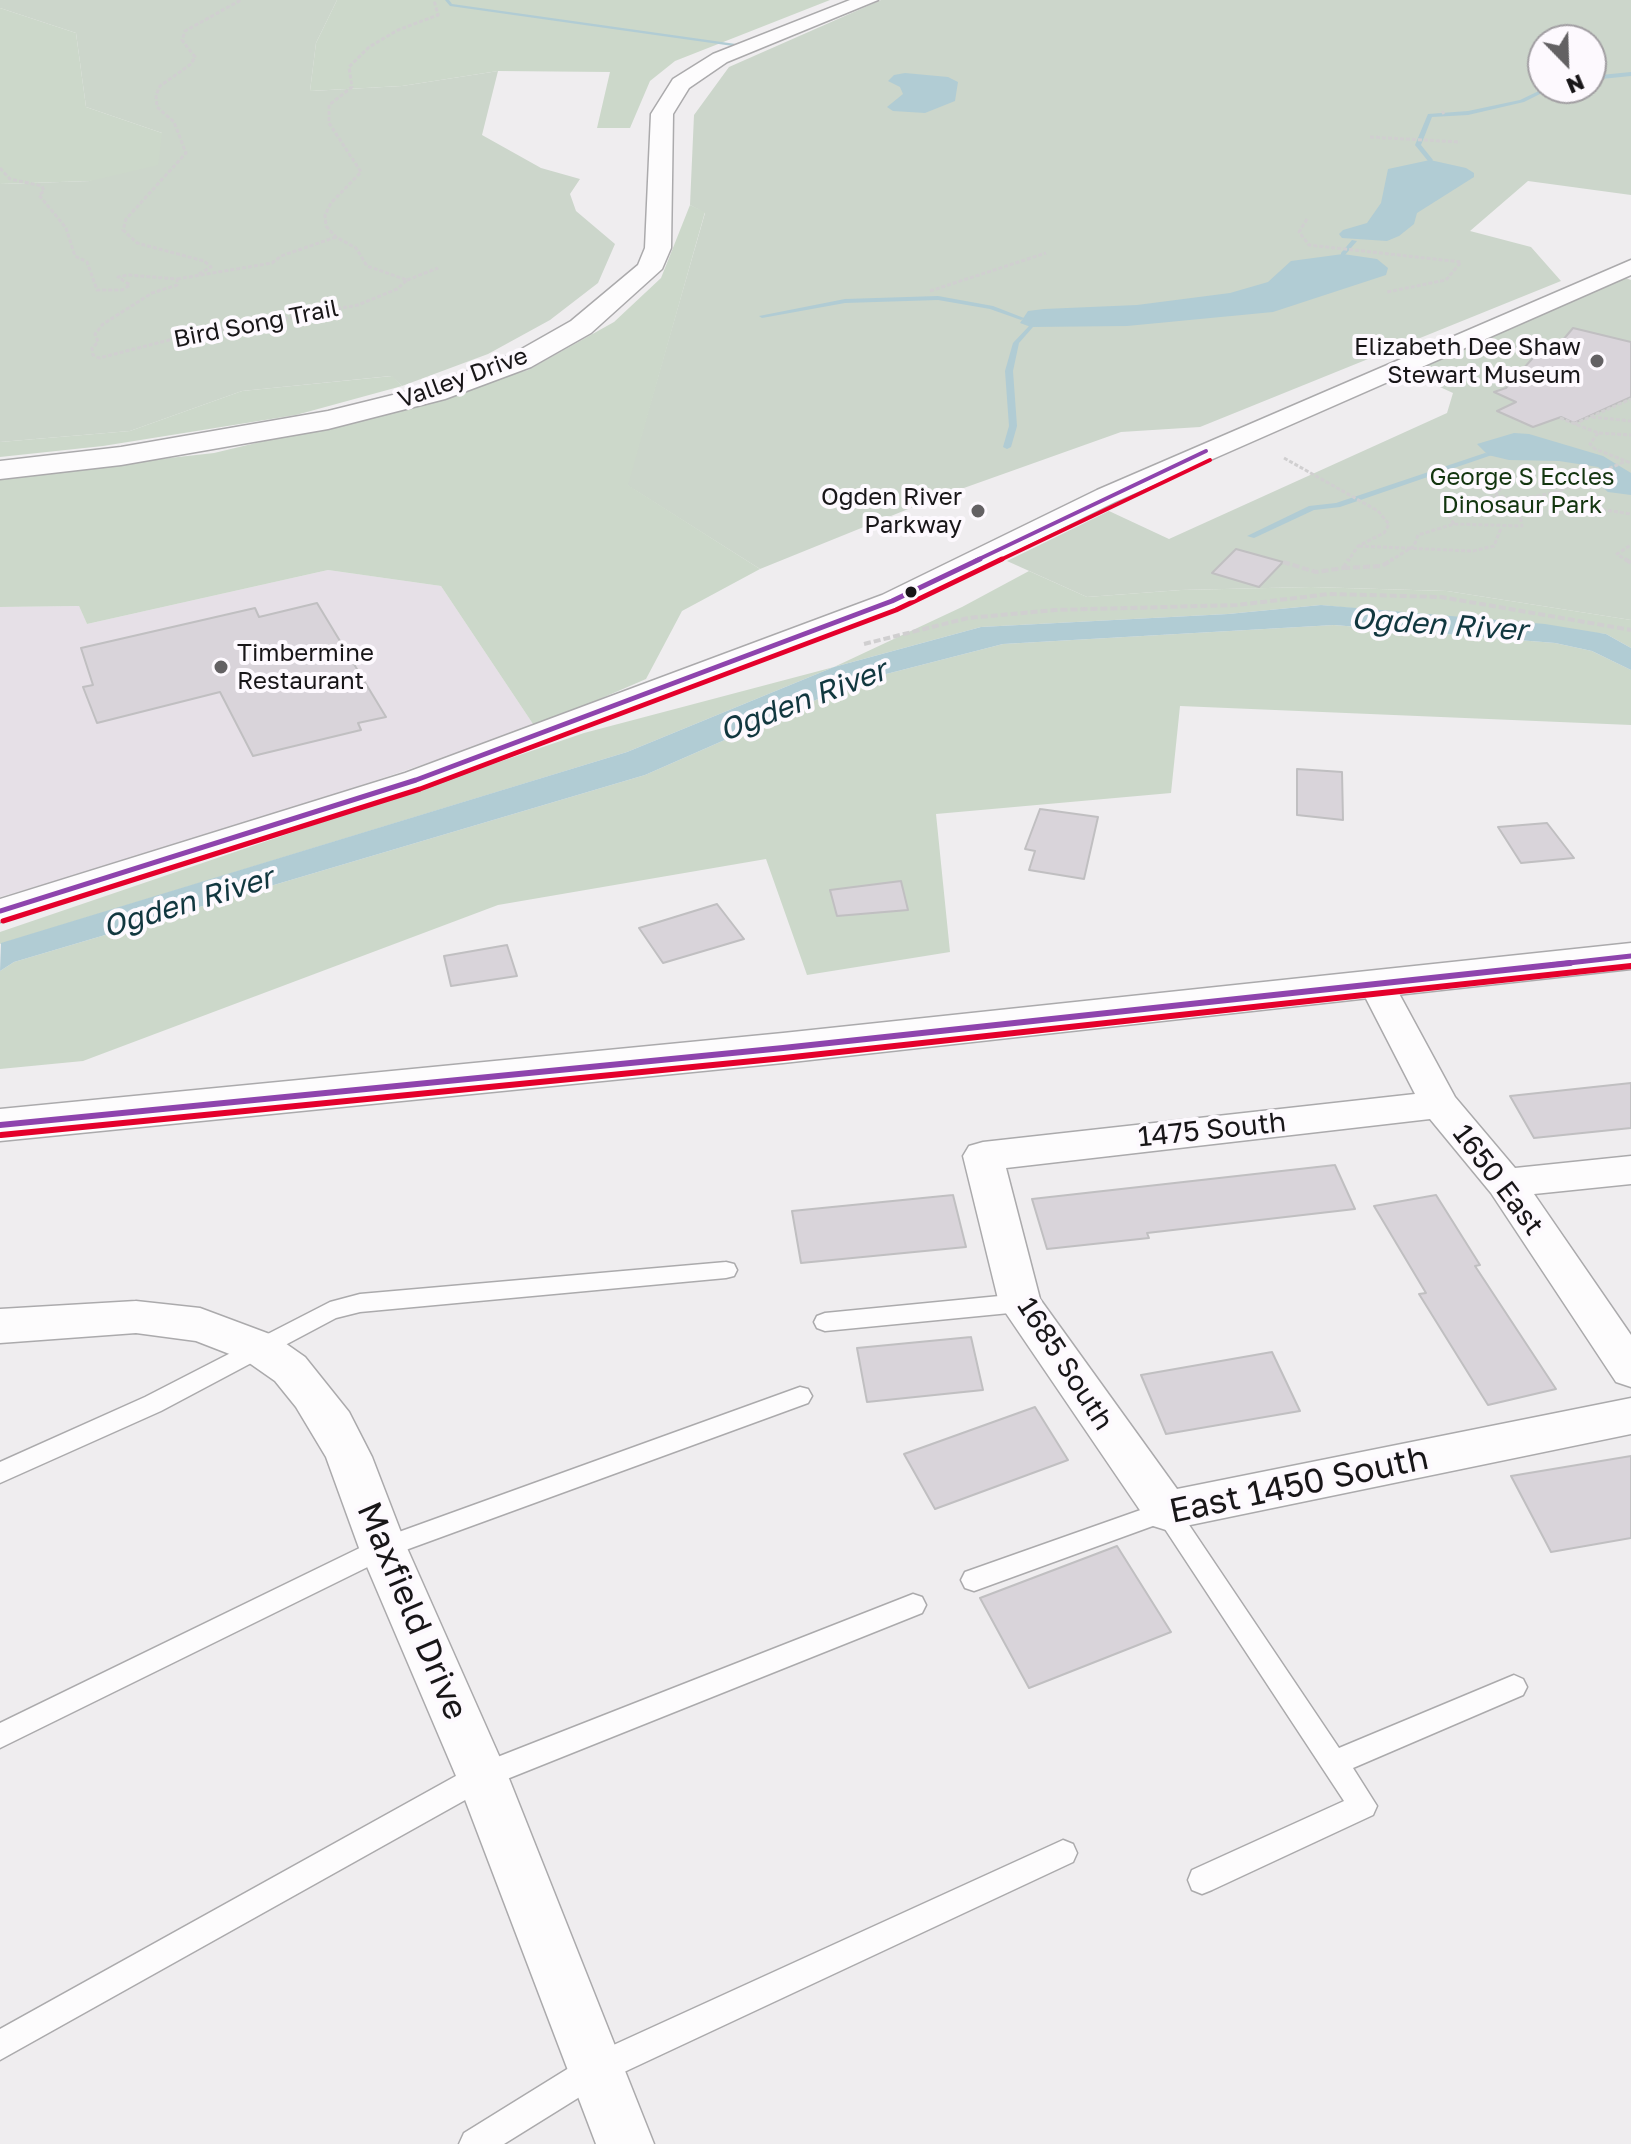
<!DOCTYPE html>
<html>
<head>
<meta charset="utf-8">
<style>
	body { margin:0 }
	#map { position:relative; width:1631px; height:2144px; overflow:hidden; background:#efedef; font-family:"Golos Text",sans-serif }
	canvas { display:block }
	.north { position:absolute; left:1527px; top:24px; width:80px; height:80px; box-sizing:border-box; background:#fdf9fe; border:2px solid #a19ea2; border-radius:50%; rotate:157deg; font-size:22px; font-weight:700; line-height:32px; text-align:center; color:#181618 }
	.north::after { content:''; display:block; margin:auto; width:28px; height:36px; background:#636163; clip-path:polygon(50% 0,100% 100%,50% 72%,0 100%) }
</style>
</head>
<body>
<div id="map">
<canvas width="1631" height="2144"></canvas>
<div class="north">N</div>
</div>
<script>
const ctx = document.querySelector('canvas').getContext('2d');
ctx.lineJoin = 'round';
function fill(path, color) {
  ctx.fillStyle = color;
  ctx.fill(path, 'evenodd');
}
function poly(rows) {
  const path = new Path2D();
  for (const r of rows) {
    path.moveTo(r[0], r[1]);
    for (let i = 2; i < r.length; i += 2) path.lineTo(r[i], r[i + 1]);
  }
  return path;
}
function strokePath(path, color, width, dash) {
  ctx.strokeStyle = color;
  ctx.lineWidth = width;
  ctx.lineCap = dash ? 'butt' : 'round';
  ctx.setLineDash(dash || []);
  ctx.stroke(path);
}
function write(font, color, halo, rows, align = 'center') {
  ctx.font = font + ' "Golos Text",sans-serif';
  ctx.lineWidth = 8;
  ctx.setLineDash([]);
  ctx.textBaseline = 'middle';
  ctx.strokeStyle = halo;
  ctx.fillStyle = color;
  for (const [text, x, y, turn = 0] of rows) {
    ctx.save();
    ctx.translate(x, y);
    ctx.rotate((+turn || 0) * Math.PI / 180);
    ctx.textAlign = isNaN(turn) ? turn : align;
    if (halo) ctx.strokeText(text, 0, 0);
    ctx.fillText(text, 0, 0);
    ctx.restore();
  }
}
fill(poly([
	[328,570,441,586,535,727,198,840,0,897,0,607,79,606,87,624]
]), '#e6e0e7');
fill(poly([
	[0,0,337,0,316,43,310,91,402,86,498,71,482,135,541,168,580,179,570,194,576,211,615,244,598,283,550,320,488,354,402,386,391,376,242,391,130,431,0,442,0,184,90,181,162,133,86,107,76,33,0,8],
	[881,0,1631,0,1631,195,1528,181,1470,231,1531,247,1561,281,1200,427,1121,432,933,499,760,569,627,485,705,213,690,205,694,115,729,67],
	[1543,40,1591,40,1591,88,1543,88],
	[1621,276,1631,280,1631,620,1447,591,1311,587,1181,590,1087,597,1007,561,1109,511,1169,539,1447,413,1453,393,1403,370]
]), '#ccd6cb');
fill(poly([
	[337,0,830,0,675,61,650,81,630,128,597,128,610,72,498,71,402,86,310,91,316,43],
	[0,8,76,33,86,107,162,133,158,165,90,181,0,184],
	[690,205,705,212,628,485,760,569,682,611,646,679,535,727,441,586,328,570,87,624,79,606,0,607,0,477,214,453,407,407,528,370,614,322,661,278],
	[392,376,402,386,296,415,103,446,0,457,0,442,130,431,242,391],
	[1029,571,1087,597,1181,590,1311,587,1447,591,1631,620,1631,648,1606,634,1321,605,1228,614,981,627,834,667,627,752,0,944,0,932,584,733,834,667,962,607],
	[1334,625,1555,643,1592,651,1631,670,1631,725,1180,706,1171,793,936,814,950,952,807,975,766,859,498,905,83,1061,0,1069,0,971,14,962,645,775,859,681,1003,644]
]), '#ccd8ca');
fill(poly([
	[905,73,948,77,958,82,955,101,925,113,893,111,887,107,903,94,900,87,888,81,894,75],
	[1430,160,1466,168,1474,173,1474,177,1417,213,1414,224,1399,236,1387,241,1342,238,1339,234,1343,230,1367,223,1381,203,1388,169],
	[1343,254,1377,259,1388,268,1386,275,1273,312,1127,326,1031,327,1020,323,1028,311,1044,309,1137,305,1230,293,1268,282,1291,261],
	[1514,433,1529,434,1603,456,1631,473,1631,495,1608,492,1601,486,1606,472,1598,467,1559,461,1509,460,1488,455,1477,444],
	[1321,605,1545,624,1606,634,1631,648,1631,670,1592,651,1555,643,1334,625,1003,644,859,681,645,775,14,962,0,971,1,943,627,752,834,667,981,627,1228,614]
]), '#b1ccd4');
fill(poly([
	[445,0,449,0,452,4,736,44,733,46,450,6,445,0],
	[1631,72,1631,76,1591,80,1591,76,1631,72],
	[1545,88,1552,88,1524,102,1468,115,1432,117,1421,145,1433,160,1432,161,1428,161,1415,145,1428,114,1468,111,1520,100,1545,88],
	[1352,240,1357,241,1345,255,1341,255,1341,253,1352,240],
	[938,296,993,306,1024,318,1021,320,990,309,938,300,845,303,762,318,759,316,845,299,938,296],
	[1030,325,1033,327,1019,343,1013,371,1017,426,1011,447,1007,449,1003,447,1009,426,1005,371,1013,343,1030,325],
	[1485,453,1492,455,1340,507,1314,510,1254,538,1247,536,1309,506,1336,503,1485,453]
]), '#b1ccd4');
const building = poly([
	[1573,328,1631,342,1631,397,1574,423,1561,417,1533,427,1497,411,1516,402,1494,392,1506,388,1540,350,1552,353,1573,328],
	[1236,549,1283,562,1259,587,1212,573,1236,549],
	[317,603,386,717,358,723,361,730,253,756,220,692,97,723,83,687,93,685,81,648,255,608,259,617,317,603],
	[1297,769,1342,772,1343,820,1297,815,1297,769],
	[1040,809,1098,817,1084,879,1029,870,1035,851,1025,849,1040,809],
	[1547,823,1574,858,1521,863,1498,827,1547,823],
	[901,881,908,910,837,916,830,890,901,881],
	[717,904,744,939,663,963,639,928,717,904],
	[507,945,517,976,451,986,444,956,507,945],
	[1631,1083,1631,1128,1534,1138,1510,1096,1631,1083],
	[1335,1165,1355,1209,1147,1233,1149,1238,1047,1249,1032,1199,1335,1165],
	[953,1195,966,1247,801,1263,792,1211,953,1195],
	[1436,1195,1480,1265,1475,1266,1556,1389,1488,1405,1419,1294,1426,1293,1374,1206,1436,1195],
	[971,1337,983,1390,867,1402,857,1348,971,1337],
	[1272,1352,1300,1411,1166,1434,1141,1375,1272,1352],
	[1035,1407,1068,1460,935,1509,904,1454,1035,1407],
	[1631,1456,1631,1538,1551,1552,1511,1476,1631,1456],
	[1117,1546,1171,1632,1029,1688,980,1598,1117,1546]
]);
fill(building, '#d9d4da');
strokePath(building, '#c0bfc1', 2);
const lane = poly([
	[726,1262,734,1264,737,1270,734,1276,726,1278,360,1312,336,1318,161,1411,0,1483,0,1462,145,1397,330,1302,360,1294,726,1262],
	[1020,1294,1028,1297,1031,1303,1028,1309,1020,1312,825,1331,817,1328,814,1322,817,1316,825,1313,1020,1294],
	[800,1387,808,1389,812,1396,808,1403,392,1555,0,1748,0,1723,374,1541,800,1387],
	[1166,1501,1175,1504,1339,1748,1514,1675,1523,1679,1527,1687,1523,1695,1353,1768,1377,1806,1373,1815,1212,1890,1202,1894,1192,1890,1188,1880,1192,1870,1344,1801,1161,1523,974,1591,965,1588,961,1580,965,1572,1166,1501],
	[913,1594,922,1597,926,1605,922,1613,492,1785,0,2060,0,2029,472,1767,913,1594],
	[1063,1840,1073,1844,1077,1853,1073,1862,607,2080,504,2144,459,2144,464,2133,585,2058,1063,1840]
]);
const street = poly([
	[1631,260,1631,275,1115,502,902,607,427,787,0,922,0,899,405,773,882,595,1097,490,1631,260],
	[1376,971,1389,975,1455,1097,1515,1168,1631,1156,1631,1184,1534,1194,1631,1335,1631,1387,1616,1382,1491,1193,1430,1119,1006,1168,1040,1299,1177,1489,1631,1398,1631,1434,1166,1530,1150,1525,999,1303,963,1156,969,1146,983,1142,1415,1094,1358,983,1363,975,1376,971],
	[136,1301,200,1308,275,1336,305,1357,349,1412,372,1457,407,1548,508,1776,654,2144,596,2144,456,1776,359,1548,326,1457,296,1407,275,1381,245,1360,196,1341,136,1333,0,1343,0,1309,136,1301]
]);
const secondary = poly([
	[850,0,878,0,727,62,689,88,673,114,671,248,662,269,591,333,531,367,445,399,328,429,121,465,0,479,0,461,121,447,328,411,425,387,511,355,571,321,638,265,645,248,651,114,673,79,713,54,850,0]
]);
const primary = poly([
	[1631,943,1631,969,783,1063,0,1141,0,1109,783,1033,1631,943]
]);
strokePath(lane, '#abaaac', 3);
strokePath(street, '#abaaac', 3);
strokePath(secondary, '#abaaac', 3);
strokePath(primary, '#abaaac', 3);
strokePath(poly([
	[1442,111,1444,114],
	[1370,137,1460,142],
	[0,168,10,179,42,186,44,191,39,195,66,228,75,256,87,262,97,290,122,290,130,285,118,277,128,275,177,279,177,285,152,293,103,324,95,334,98,342,92,348,93,355,99,358,181,337,358,305,397,289,407,280,367,266,356,248,336,237,326,226,325,215,331,203,361,172,329,123,329,105,352,87,349,67,369,47,398,30,438,15,434,0],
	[1307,219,1299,232,1309,245,1461,262,1446,280,1387,292],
	[199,274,211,267,204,261,137,243,123,230,126,219,186,153,174,122,157,107,156,95,160,86,191,64,195,57,182,40,185,31,241,0],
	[177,279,272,263,281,256,336,237],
	[407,280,438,268],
	[930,291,1046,253],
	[1592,417,1631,421],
	[1560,418,1598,433,1631,435],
	[1574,424,1631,399],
	[1598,433,1590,444,1595,449,1631,463],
	[1284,458,1378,511,1389,524,1384,533,1358,546,1348,561],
	[1558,492,1586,507,1631,514],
	[1495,495,1517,500],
	[1454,524,1449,516,1495,495,1511,477],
	[1359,546,1473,551,1494,546,1501,528],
	[1390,561,1414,546,1418,535,1454,524,1522,526,1517,500,1557,492,1626,461],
	[1628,561,1617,554,1631,545]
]), '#d0cfd0', 3, [4, 2]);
strokePath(poly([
	[1625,559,1631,563],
	[1283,562,1316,572,1343,568,1349,559],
	[1343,568,1382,566,1393,559],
	[864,644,968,618,1055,610,1237,605,1329,594,1441,597,1631,630]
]), '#d0cfd0', 4, [7, 3]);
fill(lane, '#fdfcfd');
fill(street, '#fdfcfd');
fill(secondary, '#fdfcfd');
fill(primary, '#fdfcfd');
strokePath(poly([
	[975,561,1206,451]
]), '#8e44ad', 4);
strokePath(poly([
	[0,911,416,780,892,601,980,559],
	[1551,965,1631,956]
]), '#8e44ad', 5);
strokePath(poly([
	[0,1125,783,1048,1570,963]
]), '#8e44ad', 6);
strokePath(poly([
	[998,561,1210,460]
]), '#e4002b', 4);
strokePath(poly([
	[3,921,420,789,896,610,1002,559]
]), '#e4002b', 5);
strokePath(poly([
	[1,1135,784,1058,1631,966]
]), '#e4002b', 6);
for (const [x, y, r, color] of [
	[1597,361,8,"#636163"],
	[978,511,8,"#636163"],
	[911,592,7,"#181618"],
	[221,667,8,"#636163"]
]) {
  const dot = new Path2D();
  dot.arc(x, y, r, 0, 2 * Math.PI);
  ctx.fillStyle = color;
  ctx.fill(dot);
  strokePath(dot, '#fdf9fe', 3);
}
write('24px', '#181618', '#fdf9fe', [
	["Bird Song Trail",256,324,-11],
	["Valley Drive",463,378,-20]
]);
write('24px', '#181618', '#fdf9fe', [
	["Elizabeth Dee Shaw",1581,347],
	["Stewart Museum",1581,375],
	["Ogden River",962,497],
	["Parkway",962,525],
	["Timbermine",237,653,"left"],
	["Restaurant",237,681,"left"]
], 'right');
write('24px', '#13350f', '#fdf9fe', [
	["George S Eccles",1522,477],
	["Dinosaur Park",1522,505]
]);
write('28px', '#181618', '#fdf9fe', [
	["1475 South",1212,1130,-6],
	["1650 East",1498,1180,53],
	["1685 South",1065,1364,57]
]);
write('italic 30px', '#11373f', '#fdf9fe', [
	["Ogden River",1439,625,4],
	["Ogden River",803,701,-21],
	["Ogden River",188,903,-17]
]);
write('34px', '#181618', '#fdf9fe', [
	["East 1450 South",1299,1485,-12],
	["Maxfield Drive",412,1611,67]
]);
</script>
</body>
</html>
